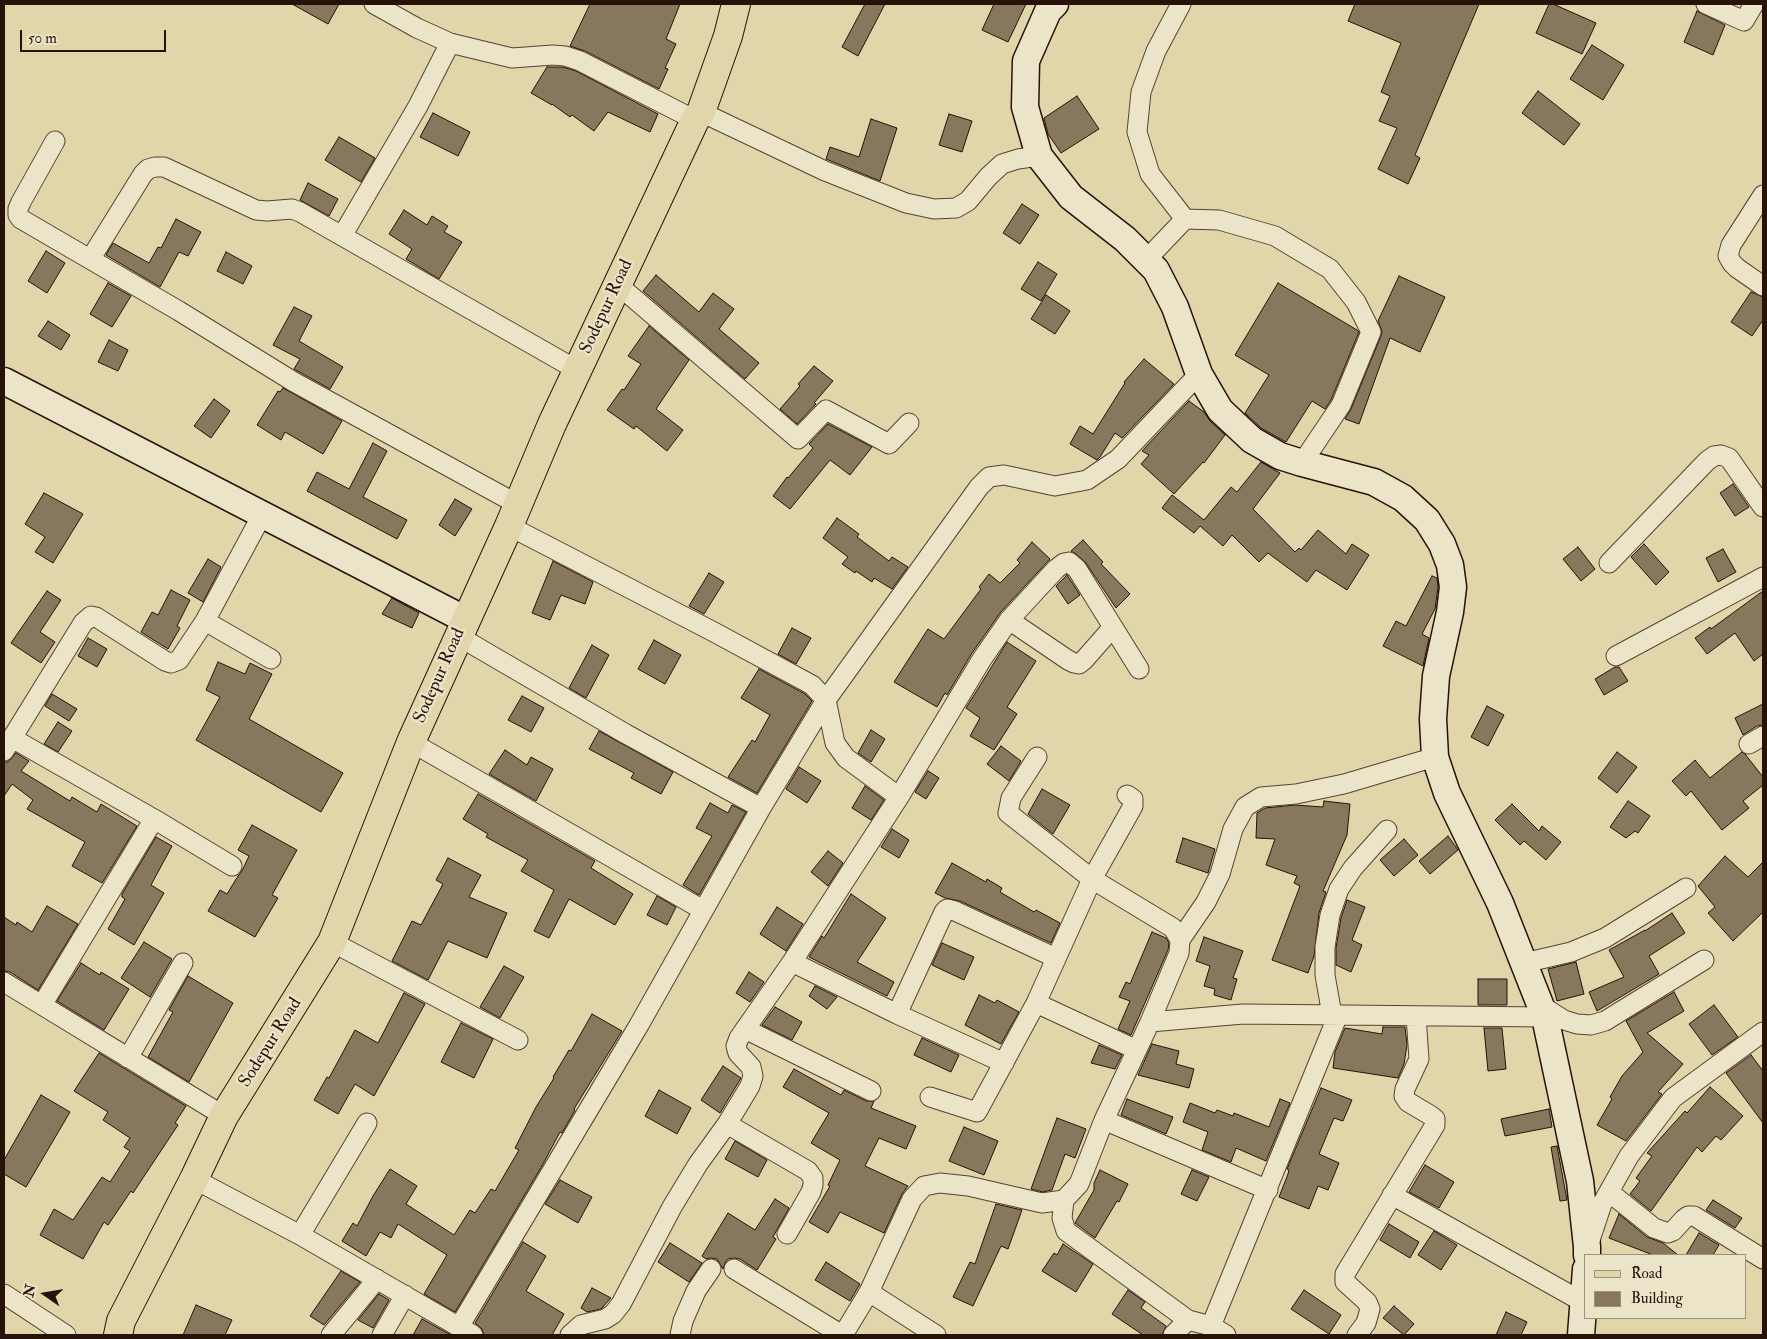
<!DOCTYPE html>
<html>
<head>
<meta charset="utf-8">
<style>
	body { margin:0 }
	#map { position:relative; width:1767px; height:1339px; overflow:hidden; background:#e1d5aa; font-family:"IM FELL Double Pica",serif }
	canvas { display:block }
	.frame { position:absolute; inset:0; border:5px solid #261209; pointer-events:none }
	.legend { position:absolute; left:1584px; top:1254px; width:162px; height:65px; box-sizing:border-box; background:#ece4c8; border:1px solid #9d907c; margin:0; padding:6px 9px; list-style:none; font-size:15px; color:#261209 }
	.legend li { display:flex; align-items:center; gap:10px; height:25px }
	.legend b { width:25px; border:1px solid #9d907c }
	.north { position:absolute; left:20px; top:1269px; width:50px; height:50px; -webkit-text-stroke:4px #ece4c8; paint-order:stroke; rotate:283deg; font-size:14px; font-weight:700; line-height:20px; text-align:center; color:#261209 }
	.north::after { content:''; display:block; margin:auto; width:18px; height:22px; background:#261209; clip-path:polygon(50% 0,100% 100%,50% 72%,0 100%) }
	.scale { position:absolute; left:20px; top:30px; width:146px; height:22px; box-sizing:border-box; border:2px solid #261209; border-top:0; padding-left:6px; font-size:15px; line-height:18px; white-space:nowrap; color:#261209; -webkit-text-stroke:4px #ece4c8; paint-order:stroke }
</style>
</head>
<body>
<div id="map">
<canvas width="1767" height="1339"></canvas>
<div class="frame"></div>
<ul class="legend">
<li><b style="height:6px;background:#e1d5aa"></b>Road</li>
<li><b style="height:14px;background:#87775d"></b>Building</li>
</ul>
<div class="north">N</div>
<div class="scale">50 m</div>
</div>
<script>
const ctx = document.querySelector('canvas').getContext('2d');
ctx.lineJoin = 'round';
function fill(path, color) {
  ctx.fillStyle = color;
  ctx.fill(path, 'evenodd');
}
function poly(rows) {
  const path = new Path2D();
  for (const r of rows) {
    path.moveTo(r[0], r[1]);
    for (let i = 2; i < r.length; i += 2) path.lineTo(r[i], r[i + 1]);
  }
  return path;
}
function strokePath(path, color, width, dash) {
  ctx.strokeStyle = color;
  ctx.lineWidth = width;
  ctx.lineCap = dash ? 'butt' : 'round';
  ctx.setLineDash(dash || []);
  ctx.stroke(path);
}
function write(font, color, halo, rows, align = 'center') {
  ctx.font = font + ' "IM FELL Double Pica",serif';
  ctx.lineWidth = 4.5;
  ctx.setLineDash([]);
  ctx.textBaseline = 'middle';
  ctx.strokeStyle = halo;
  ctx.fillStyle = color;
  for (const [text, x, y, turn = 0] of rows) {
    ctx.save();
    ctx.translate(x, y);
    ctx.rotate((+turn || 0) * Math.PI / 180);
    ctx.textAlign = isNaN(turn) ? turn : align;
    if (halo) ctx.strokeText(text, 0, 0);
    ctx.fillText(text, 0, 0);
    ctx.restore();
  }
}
const building = poly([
	[292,4,339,4,328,24,292,4],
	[590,4,680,4,666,39,676,44,665,68,668,69,659,89,585,51,570,46,590,4],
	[865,4,885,4,858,56,842,47,865,4],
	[994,4,1026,4,1008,42,982,30,994,4],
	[1355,4,1479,4,1415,155,1420,158,1408,184,1378,169,1397,128,1379,121,1390,96,1381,92,1401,43,1348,21,1355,4],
	[1549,4,1553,4,1596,23,1582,54,1536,33,1549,4],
	[1697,11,1725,25,1713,55,1684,42,1697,11],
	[1592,45,1624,65,1603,100,1570,79,1592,45],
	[547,67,563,67,576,71,658,114,650,132,608,112,594,131,572,115,570,117,552,104,552,105,531,93,547,67],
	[1538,91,1580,124,1564,145,1522,113,1538,91],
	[1077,96,1099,129,1061,153,1048,134,1044,118,1077,96],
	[433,113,470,132,458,156,420,137,433,113],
	[949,114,972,121,962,152,939,145,949,114],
	[871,119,897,128,880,181,826,159,830,147,859,157,871,119],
	[339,137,375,158,361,182,325,160,339,137],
	[308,183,338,199,329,216,300,200,308,183],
	[1022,204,1039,215,1020,244,1003,233,1022,204],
	[404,210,427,225,432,216,448,226,444,232,462,242,439,279,406,259,412,249,389,234,404,210],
	[176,219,201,232,188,256,179,252,160,287,106,255,113,243,149,263,158,247,161,248,176,219],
	[46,251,65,263,47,293,28,281,46,251],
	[226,252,252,266,243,284,217,271,226,252],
	[1038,262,1057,274,1041,301,1021,289,1038,262],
	[656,275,699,312,713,293,734,309,719,329,759,363,745,379,643,291,656,275],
	[1399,276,1445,297,1420,352,1390,338,1359,424,1345,419,1351,409,1381,336,1382,331,1378,321,1399,276],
	[108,283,131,296,112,327,90,314,108,283],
	[1278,283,1357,330,1359,332,1331,400,1325,409,1312,401,1286,442,1261,428,1245,413,1269,375,1235,355,1278,283],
	[1751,292,1763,297,1763,320,1752,336,1731,322,1751,292],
	[1046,295,1070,311,1055,334,1031,319,1046,295],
	[294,307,312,316,299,341,343,367,330,389,294,369,300,359,273,345,294,307],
	[48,321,70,335,61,350,38,336,48,321],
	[649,326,689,360,656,409,683,430,667,451,636,426,634,429,607,410,622,389,624,390,641,364,628,356,649,326],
	[109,340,128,350,118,371,98,362,109,340],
	[1144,359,1174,384,1122,438,1115,433,1100,457,1097,460,1070,444,1080,426,1093,434,1125,383,1124,382,1144,359],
	[814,366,833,381,814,403,816,404,797,424,780,409,800,386,798,384,814,366],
	[283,388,342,421,323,454,285,432,281,440,257,425,278,391,280,392,283,388],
	[214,399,230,411,211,438,194,426,214,399],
	[1189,401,1204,412,1210,421,1225,435,1204,463,1203,462,1174,494,1141,464,1149,455,1142,451,1189,401],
	[828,424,872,447,850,475,830,460,790,509,773,496,787,477,788,478,813,448,809,444,828,424],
	[373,443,387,451,363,497,407,520,397,539,307,491,317,472,349,489,373,443],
	[1261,462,1280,473,1253,509,1295,552,1299,548,1301,550,1318,530,1346,554,1352,544,1369,555,1347,590,1316,570,1307,582,1268,553,1259,562,1232,535,1223,546,1200,526,1194,533,1162,508,1172,495,1204,520,1231,487,1237,492,1261,462],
	[1733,484,1749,507,1735,516,1720,493,1733,484],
	[44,493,83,514,53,563,35,552,45,537,25,524,44,493],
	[455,499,472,509,455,536,439,525,455,499],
	[837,518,859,534,857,537,889,561,892,557,908,567,892,589,874,578,872,582,856,571,855,573,842,564,848,557,823,538,837,518],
	[1083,540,1103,562,1101,564,1130,594,1116,608,1086,563,1076,554,1071,551,1083,540],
	[1032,542,1050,559,1000,613,972,653,947,695,945,693,937,707,894,682,928,629,944,639,981,589,979,587,989,574,1000,583,1020,563,1017,560,1032,542],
	[1644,544,1669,572,1656,585,1631,557,1644,544],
	[1578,547,1595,569,1581,581,1563,559,1578,547],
	[1723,549,1736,572,1718,582,1706,558,1723,549],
	[208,559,221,567,203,602,188,593,208,559],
	[553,561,593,582,585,604,561,595,550,620,532,613,553,561],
	[709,573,724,582,704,614,689,606,709,573],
	[1067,575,1080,595,1068,604,1056,586,1067,575],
	[1432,576,1437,578,1438,587,1435,609,1422,634,1429,638,1423,666,1383,646,1396,621,1406,626,1432,576],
	[171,590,190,600,177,626,180,628,168,649,141,632,152,612,158,615,171,590],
	[47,591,61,600,40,632,55,642,41,663,11,643,47,591],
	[1763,591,1763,654,1754,661,1735,633,1707,654,1695,638,1710,627,1711,629,1763,591],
	[392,598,419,613,412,628,382,614,392,598],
	[792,628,811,638,796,664,778,654,792,628],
	[88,638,107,649,97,667,78,656,88,638],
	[654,640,681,655,665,684,638,669,654,640],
	[1007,642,1036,661,1007,707,1017,714,994,750,970,736,980,718,966,708,1007,642],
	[592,645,609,655,586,698,569,688,592,645],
	[218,662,245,674,250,663,272,674,249,719,343,773,321,812,196,740,220,697,206,690,218,662],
	[1615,667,1619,667,1628,681,1604,695,1595,679,1615,667],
	[759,669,805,694,812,701,757,793,728,777,752,740,755,742,770,715,741,698,759,669],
	[52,694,77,709,69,721,45,706,52,694],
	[522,696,544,708,531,732,508,720,522,696],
	[1763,704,1763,725,1757,726,1743,735,1735,718,1763,704],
	[1487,706,1504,715,1488,746,1471,737,1487,706],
	[58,722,72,731,58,752,44,744,58,722],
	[871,730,885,739,871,762,858,753,871,730],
	[599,731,673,772,661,794,631,778,634,773,589,749,599,731],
	[1001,746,1021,761,1009,781,987,764,1001,746],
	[505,750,527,765,531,757,553,769,536,801,489,774,505,750],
	[1617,752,1637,767,1617,793,1598,778,1617,752],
	[1742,752,1745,754,1763,777,1763,785,1743,801,1749,808,1722,830,1691,791,1686,796,1672,781,1695,760,1710,778,1742,752],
	[16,753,29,761,21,771,70,801,72,797,97,812,101,804,137,826,102,883,72,866,85,842,27,809,33,800,12,784,4,796,4,762,8,762,16,753],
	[799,767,821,781,807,803,786,789,799,767],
	[928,771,939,778,926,799,915,792,928,771],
	[865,786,884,800,871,820,852,808,865,786],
	[1042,789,1070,805,1053,834,1028,814,1042,789],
	[478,794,595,861,591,868,633,894,615,925,569,899,549,938,534,931,554,890,521,871,528,860,486,837,488,834,463,819,478,794],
	[1324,801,1350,804,1347,835,1323,891,1326,892,1319,913,1314,956,1308,973,1272,960,1300,886,1294,883,1297,876,1266,865,1275,839,1256,838,1257,813,1265,808,1295,805,1323,807,1324,801],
	[1628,801,1650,816,1638,833,1635,831,1626,838,1610,827,1628,801],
	[710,803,728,813,732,805,746,812,699,895,683,885,712,836,696,828,710,803],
	[1512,804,1539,831,1542,826,1561,842,1546,860,1524,841,1520,845,1495,820,1512,804],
	[252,825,297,850,272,895,278,898,255,937,208,911,220,890,227,894,238,876,242,871,249,856,238,850,252,825],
	[892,829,909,840,899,858,881,847,892,829],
	[1448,836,1458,850,1430,874,1419,861,1448,836],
	[156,837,172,846,151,885,164,893,134,945,108,929,125,899,122,897,122,894,156,837],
	[1183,838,1215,849,1208,873,1176,862,1183,838],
	[1404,839,1418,855,1394,876,1380,860,1404,839],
	[828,851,843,863,828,886,811,872,828,851],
	[1725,856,1748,877,1763,862,1763,912,1733,941,1708,913,1715,907,1698,886,1725,856],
	[448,858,481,875,469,897,507,913,487,958,448,941,428,980,392,961,412,921,421,925,443,884,436,880,448,858],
	[952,863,986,882,987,879,1002,888,1000,892,1034,912,1036,910,1060,923,1051,943,960,901,945,898,935,893,952,863],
	[851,894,886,918,857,962,894,982,887,996,809,957,822,936,824,938,851,894],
	[657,896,676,907,667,925,647,915,657,896],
	[1347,900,1365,907,1352,940,1362,945,1351,972,1336,965,1336,948,1341,918,1347,900],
	[47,906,78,924,38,990,10,972,4,971,4,917,16,925,17,922,32,932,47,906],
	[777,907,803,924,786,951,760,934,777,907],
	[1672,913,1685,933,1649,956,1659,974,1597,1011,1589,992,1624,977,1609,950,1645,930,1645,931,1672,913],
	[1152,932,1166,938,1169,943,1168,950,1131,1035,1118,1029,1130,1001,1119,997,1126,982,1130,984,1152,932],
	[1204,937,1243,951,1233,978,1237,979,1231,1000,1214,995,1215,989,1204,986,1210,966,1196,961,1204,937],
	[144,942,172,959,150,997,121,978,144,942],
	[942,943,974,957,964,980,932,965,942,943],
	[1576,962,1584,994,1557,1001,1548,969,1576,962],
	[81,963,100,975,101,972,129,989,104,1030,57,1001,81,963],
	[504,966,524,977,500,1018,480,1007,504,966],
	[749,972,764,982,750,1002,736,993,749,972],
	[188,976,233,1003,189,1082,148,1057,173,1012,169,1010,188,976],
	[1478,979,1507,979,1507,1005,1478,1005,1478,979],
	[815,986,837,997,827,1009,809,996,815,986],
	[1674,992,1684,1011,1647,1033,1683,1064,1658,1092,1662,1094,1626,1141,1597,1125,1612,1099,1610,1097,1622,1076,1643,1052,1626,1021,1674,992],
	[404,993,425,1004,374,1096,355,1084,338,1114,314,1100,327,1077,329,1078,355,1030,378,1043,404,993],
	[979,995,995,1003,997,1000,1019,1012,1001,1044,965,1025,979,995],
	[1714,1005,1738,1037,1712,1055,1689,1024,1714,1005],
	[775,1007,802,1022,792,1040,762,1025,775,1007],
	[592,1014,622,1031,574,1109,575,1110,562,1133,560,1132,543,1164,455,1312,424,1294,447,1255,398,1224,391,1238,380,1232,366,1256,342,1241,353,1223,357,1226,373,1196,390,1169,417,1186,406,1204,454,1235,470,1210,475,1213,491,1189,495,1191,519,1150,515,1148,536,1107,554,1078,553,1077,569,1050,571,1051,592,1014],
	[461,1023,493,1039,474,1078,441,1062,461,1023],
	[1383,1027,1405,1027,1407,1045,1404,1064,1398,1078,1333,1068,1335,1052,1345,1028,1382,1034,1383,1027],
	[1484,1028,1502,1028,1506,1069,1488,1071,1484,1028],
	[922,1038,959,1055,951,1072,914,1055,922,1038],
	[1152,1044,1179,1051,1176,1064,1194,1069,1189,1088,1138,1075,1152,1044],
	[1099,1045,1122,1055,1115,1069,1091,1063,1099,1045],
	[99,1053,186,1106,175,1123,178,1125,133,1193,131,1191,108,1225,104,1222,83,1259,40,1235,54,1209,73,1220,102,1177,110,1182,130,1151,124,1147,130,1138,103,1120,108,1112,74,1091,99,1053],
	[1751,1055,1763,1071,1763,1123,1726,1073,1751,1055],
	[723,1066,741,1078,720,1113,701,1100,723,1066],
	[794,1069,841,1095,844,1090,866,1101,874,1101,871,1108,916,1126,906,1149,879,1138,865,1166,908,1186,902,1194,884,1233,840,1212,828,1233,809,1222,830,1186,828,1185,840,1160,811,1143,829,1113,783,1087,794,1069],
	[1710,1087,1743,1116,1721,1140,1716,1136,1702,1152,1697,1147,1651,1211,1630,1194,1640,1181,1636,1178,1652,1156,1647,1153,1685,1111,1687,1113,1710,1087],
	[1321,1088,1352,1100,1343,1121,1334,1118,1319,1154,1339,1163,1328,1190,1318,1186,1309,1209,1279,1197,1288,1174,1289,1170,1287,1169,1321,1088],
	[659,1090,691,1108,677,1134,645,1116,659,1090],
	[41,1095,70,1112,26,1187,4,1174,4,1160,41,1095],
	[1127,1099,1173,1117,1166,1134,1121,1115,1127,1099],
	[1280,1099,1290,1103,1266,1161,1236,1148,1231,1162,1202,1150,1208,1132,1183,1122,1190,1103,1215,1113,1217,1110,1233,1116,1234,1113,1269,1127,1280,1099],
	[1549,1109,1552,1127,1505,1136,1501,1119,1549,1109],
	[1057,1118,1086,1129,1075,1158,1065,1154,1052,1190,1043,1192,1031,1189,1057,1118],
	[964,1127,998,1141,984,1175,949,1161,964,1127],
	[735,1141,767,1160,758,1177,725,1159,735,1141],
	[1557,1146,1567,1200,1560,1201,1551,1147,1557,1146],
	[1425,1165,1454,1182,1439,1208,1409,1192,1425,1165],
	[1100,1170,1128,1184,1119,1202,1117,1201,1095,1238,1075,1223,1094,1190,1094,1183,1100,1170],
	[1192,1170,1209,1177,1197,1201,1181,1194,1192,1170],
	[560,1180,592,1197,578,1223,545,1204,560,1180],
	[775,1199,789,1208,773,1237,776,1239,757,1270,740,1259,734,1258,728,1259,725,1263,723,1269,717,1259,711,1258,706,1259,702,1256,728,1213,755,1230,775,1199],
	[1713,1200,1742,1218,1735,1228,1706,1210,1713,1200],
	[996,1204,1022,1210,1008,1249,1001,1246,973,1306,953,1297,970,1262,975,1264,996,1204],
	[1619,1214,1647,1237,1663,1243,1678,1255,1653,1255,1609,1238,1619,1214],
	[1389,1224,1419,1242,1410,1258,1380,1240,1389,1224],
	[1434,1231,1457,1245,1441,1270,1418,1255,1434,1231],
	[1699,1233,1719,1245,1713,1255,1686,1255,1699,1233],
	[523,1242,546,1256,526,1291,564,1314,552,1335,484,1335,482,1329,475,1323,523,1242],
	[670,1243,702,1263,689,1282,658,1262,670,1243],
	[1063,1244,1093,1264,1076,1292,1042,1271,1054,1253,1057,1255,1063,1244],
	[826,1262,860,1284,850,1301,815,1280,826,1262],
	[341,1271,360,1282,324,1325,310,1316,341,1271],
	[592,1288,611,1298,601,1309,587,1312,581,1308,592,1288],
	[1128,1290,1145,1302,1141,1308,1166,1326,1162,1335,1143,1335,1112,1314,1128,1290],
	[1304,1290,1341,1315,1329,1334,1291,1309,1304,1290],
	[379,1294,389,1300,373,1328,358,1320,379,1294],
	[196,1305,232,1320,225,1335,183,1335,196,1305],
	[1394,1306,1414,1324,1404,1335,1383,1318,1394,1306],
	[1506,1312,1527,1322,1521,1335,1496,1335,1506,1312],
	[422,1319,451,1335,413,1335,422,1319]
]);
fill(building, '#87775d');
strokePath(building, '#261209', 1);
const street = poly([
	[374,4,417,28,450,43,512,58,553,55,565,56,580,61,695,120],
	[1181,4,1156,51,1141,92,1137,132,1150,174,1185,219,1219,220,1275,236,1330,269,1356,302,1371,332,1341,405,1302,463],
	[1706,4,1744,21,1754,4],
	[701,112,825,171,906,203,934,209,956,208,968,201,988,177,1002,164,1018,159,1039,156],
	[55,141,21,202,18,209,18,215,21,219,179,311,294,382,517,504],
	[1763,195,1731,245,1728,256,1732,263,1737,268,1763,286],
	[342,236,418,106,450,43],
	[91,258,143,174,148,169,155,167,164,167,256,210,267,211,292,209,300,212,577,370],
	[1146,260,1185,219],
	[617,284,798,439,826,410,889,444,909,423],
	[509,526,712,631,812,685,826,700,835,743,846,758,899,797,982,659,1009,620,1056,569,1064,563,1069,562,1077,569,1139,669],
	[1609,563,1707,461,1714,456,1721,455,1729,458,1763,507],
	[1009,620,1068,660,1074,663,1079,664,1084,660,1113,627],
	[205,621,262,515],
	[458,636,626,734,761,808],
	[1616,656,1763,577],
	[12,738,154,819],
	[411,742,703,910],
	[1749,744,1763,736],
	[4,751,83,623,91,616,96,617,165,661,171,663,179,660,205,621,271,659],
	[1037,757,1011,798,1008,813,1092,879,1133,806,1133,799,1127,795],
	[1180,940,1206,902,1220,874,1233,829,1245,807,1261,797,1296,794,1344,784,1435,757],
	[332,942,518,1040],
	[792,962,897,1014,1004,1063],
	[1524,963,1571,952,1605,938,1686,888],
	[4,982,224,1116],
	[1036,1003,1137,1050],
	[42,1005,154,819,232,866],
	[1542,1006,1564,1020,1577,1024,1591,1025,1605,1021,1704,960],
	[897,1014,944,912,947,909,955,911,1056,958],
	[1332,1015,1325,975,1325,947,1330,915,1339,889,1353,868,1387,830],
	[745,1029,871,1091],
	[128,1058,183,963],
	[930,1097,977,1112,1036,1003,1092,879,1173,928,1180,940,1179,953,1150,1022],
	[1104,1120,1268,1190],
	[727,1124,808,1171,813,1178,813,1185,811,1192,787,1234],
	[194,1179,300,1235,473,1335],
	[1609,1192,1654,1228,1668,1233,1673,1231,1684,1219,1688,1216,1694,1216,1763,1259],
	[1392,1195,1583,1302],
	[1064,1200,1062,1218,1066,1231,1188,1320],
	[300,1235,367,1123],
	[1589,1243,1602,1204,1629,1156,1673,1098,1763,1032],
	[734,1269,842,1335],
	[869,1292,936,1335],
	[4,1294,66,1335],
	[1211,1326,1338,1015],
	[459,1327,639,1025,761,808,826,700,979,487,989,477,1004,475,1055,486,1087,480,1118,459,1199,374],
	[331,1335,377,1279],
	[382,1335,405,1295],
	[570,1335,581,1325,605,1319,613,1314,621,1304,672,1207,698,1164,727,1124,750,1086,753,1076,751,1067,738,1053,736,1046,739,1038,792,962,899,797],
	[680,1335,683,1321,696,1291,711,1269],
	[843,1335,869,1292,912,1199,924,1186,940,1183,968,1186,1042,1203,1064,1200,1079,1184,1104,1120,1150,1022,1243,1014,1545,1017],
	[1173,1335,1188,1320,1211,1326,1226,1335],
	[1357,1335,1366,1323,1370,1309,1367,1302,1345,1282,1345,1274,1435,1125,1435,1119,1430,1115,1408,1102,1404,1096,1405,1089,1419,1059,1416,1016]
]);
const secondary = poly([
	[1055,4,1048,11,1026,61,1025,107,1039,156,1071,197,1125,239,1156,270,1175,307,1199,374,1220,410,1252,440,1280,456,1302,463,1374,482,1403,498,1427,520,1442,544,1450,565,1453,587,1450,612,1436,676,1433,719,1435,757,1447,793,1500,903,1545,1017,1580,1181,1587,1247,1587,1255],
	[4,381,466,620],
	[1581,1335,1586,1269]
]);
const primary = poly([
	[118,1335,121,1321,194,1179,224,1116,332,942,411,742,509,526,552,424,695,120,701,112,728,36,736,4]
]);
strokePath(street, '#554331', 21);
strokePath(secondary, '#261209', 29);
strokePath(primary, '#261209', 30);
strokePath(street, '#ece4c8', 19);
strokePath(secondary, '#ece4c8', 26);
strokePath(primary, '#e1d5aa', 28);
write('18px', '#261209', '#ece4c8', [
	["Sodepur Road",607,307,-65],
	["Sodepur Road",440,676,-66],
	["Sodepur Road",271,1043,-58]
]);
</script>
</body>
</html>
